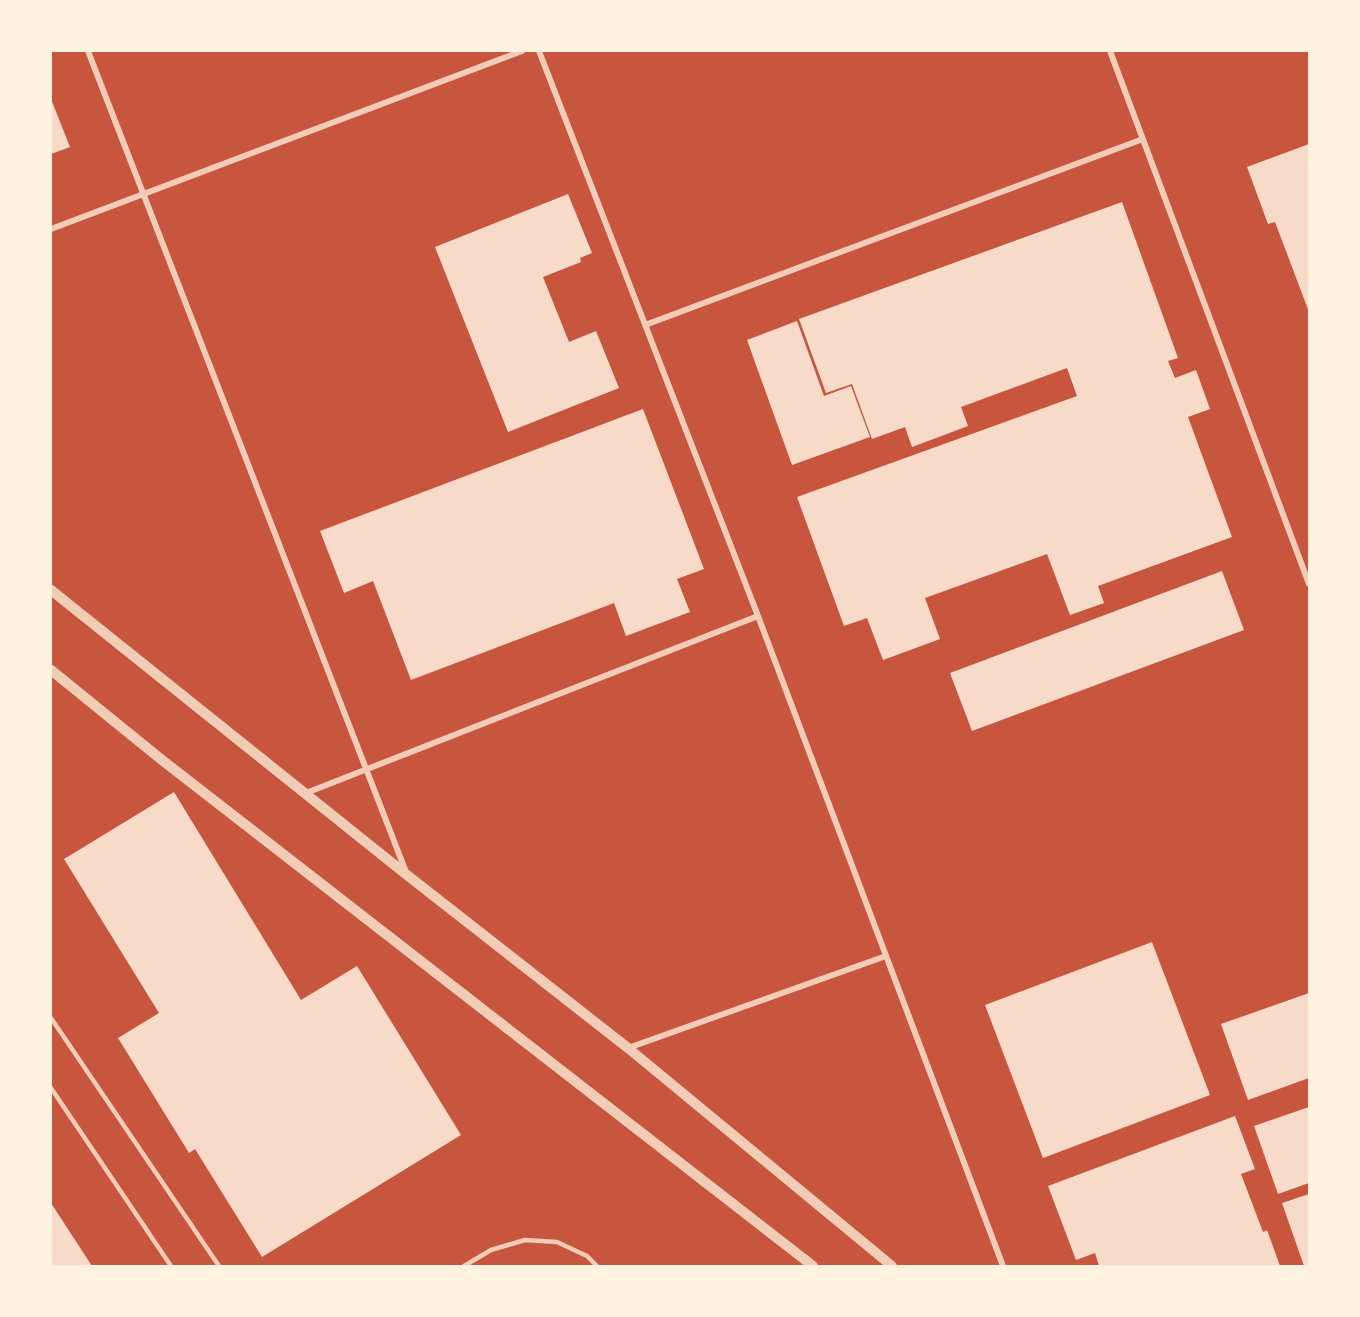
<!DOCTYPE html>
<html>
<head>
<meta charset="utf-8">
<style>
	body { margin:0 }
	#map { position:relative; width:1360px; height:1317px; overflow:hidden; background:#c8553d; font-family:"Roboto Condensed",sans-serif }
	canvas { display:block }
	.frame { position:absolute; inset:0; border:52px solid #fff3e0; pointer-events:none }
</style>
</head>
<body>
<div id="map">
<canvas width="1360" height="1317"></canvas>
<div class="frame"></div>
</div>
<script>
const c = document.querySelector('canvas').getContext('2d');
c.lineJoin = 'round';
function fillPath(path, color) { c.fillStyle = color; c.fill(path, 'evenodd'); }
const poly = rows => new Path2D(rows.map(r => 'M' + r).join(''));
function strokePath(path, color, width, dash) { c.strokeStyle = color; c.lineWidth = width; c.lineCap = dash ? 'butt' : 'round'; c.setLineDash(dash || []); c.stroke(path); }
fillPath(poly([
	[51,99,70,147,51,154],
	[1309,144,1309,312,1275,222,1268,224,1247,167],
	[568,194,592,253,580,258,581,262,543,277,569,342,596,331,619,388,508,432,435,247],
	[1122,202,1178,358,1168,361,1175,378,1196,370,1210,409,1188,417,1232,537,1098,586,1104,603,1070,615,1047,554,925,598,940,639,883,660,867,618,844,626,797,497,1077,396,1067,368,961,407,968,426,912,447,905,427,872,439,852,384,826,393,799,319],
	[797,321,824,396,851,386,870,437,792,465,747,340],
	[643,409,704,569,677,579,690,612,626,636,614,603,411,680,373,581,344,593,320,531],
	[1222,571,1244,630,972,731,950,673],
	[174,792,301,1000,357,966,461,1135,262,1257,195,1149,189,1153,118,1038,159,1013,64,859],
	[1152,942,1210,1095,1043,1158,985,1005],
	[1309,993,1309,1078,1248,1100,1221,1024],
	[1309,1107,1309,1183,1278,1194,1254,1126],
	[1235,1116,1255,1169,1241,1174,1263,1232,1267,1230,1280,1266,1099,1266,1095,1253,1076,1260,1048,1186],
	[1309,1194,1309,1266,1304,1266,1282,1203],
	[51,1203,92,1266,51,1266]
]), '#f7dbc8');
strokePath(poly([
	[51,1018,219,1266],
	[51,1088,171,1266],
	[464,1266,491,1250,525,1240,557,1242,587,1256,597,1266]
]), '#f1ccb7', 4.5);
strokePath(poly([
	[88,51,406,872],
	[539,51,758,616,1003,1266],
	[1110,51,1309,584],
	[51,229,522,51],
	[645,325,1143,139],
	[306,793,758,616],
	[628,1048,886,956]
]), '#f1ccb7', 6);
strokePath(poly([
	[51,590,407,875,628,1048,892,1266],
	[51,670,162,760,813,1266]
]), '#f1ccb7', 10);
</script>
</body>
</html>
